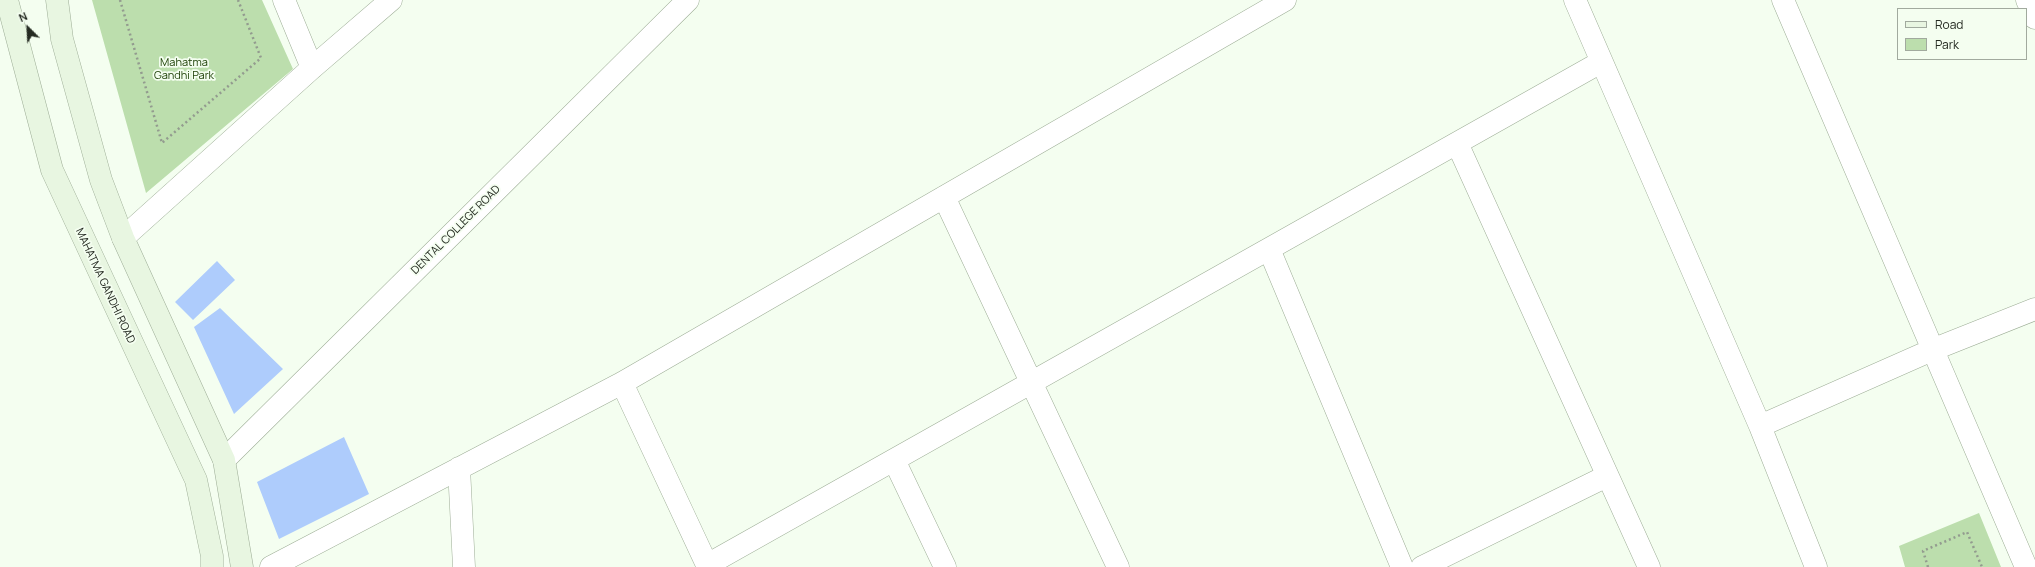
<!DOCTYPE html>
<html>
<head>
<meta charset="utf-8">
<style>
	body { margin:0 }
	#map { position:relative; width:2035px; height:567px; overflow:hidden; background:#f4fef0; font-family:Manrope,sans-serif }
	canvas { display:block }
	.legend { position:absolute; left:1897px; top:8px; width:130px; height:52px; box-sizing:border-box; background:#f4fef0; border:1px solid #a1aa9e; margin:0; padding:5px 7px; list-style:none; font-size:12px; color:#252b22 }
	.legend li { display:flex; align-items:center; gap:8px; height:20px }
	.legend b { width:20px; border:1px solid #a1aa9e }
	.north { position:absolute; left:8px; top:8px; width:40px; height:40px; -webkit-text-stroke:3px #f4fef0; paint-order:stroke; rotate:336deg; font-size:11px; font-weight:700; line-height:16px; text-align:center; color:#252b22 }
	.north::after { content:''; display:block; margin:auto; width:14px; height:18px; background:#252b22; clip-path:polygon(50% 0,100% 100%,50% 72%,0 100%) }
</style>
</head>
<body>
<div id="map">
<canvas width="2035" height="567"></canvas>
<ul class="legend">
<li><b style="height:5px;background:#e8f6e1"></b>Road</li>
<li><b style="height:11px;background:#bcdead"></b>Park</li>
</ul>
<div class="north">N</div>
</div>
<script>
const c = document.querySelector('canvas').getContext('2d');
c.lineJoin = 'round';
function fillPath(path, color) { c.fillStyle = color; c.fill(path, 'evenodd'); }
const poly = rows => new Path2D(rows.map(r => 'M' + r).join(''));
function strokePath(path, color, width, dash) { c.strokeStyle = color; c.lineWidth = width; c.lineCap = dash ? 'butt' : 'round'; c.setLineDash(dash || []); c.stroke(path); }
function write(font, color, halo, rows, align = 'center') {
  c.font = font + ' Manrope,sans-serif'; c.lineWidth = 3.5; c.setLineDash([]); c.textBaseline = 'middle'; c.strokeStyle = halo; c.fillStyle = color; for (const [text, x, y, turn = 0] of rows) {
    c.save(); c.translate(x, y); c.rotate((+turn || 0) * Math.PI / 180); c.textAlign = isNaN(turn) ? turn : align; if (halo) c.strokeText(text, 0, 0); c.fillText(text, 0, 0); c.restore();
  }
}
fillPath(poly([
	[92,0,262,0,293,69,146,193],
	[1979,513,2001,567,1905,567,1899,546]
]), '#bcdead');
fillPath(poly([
	[217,261,235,280,193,320,175,302],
	[220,308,283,369,234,414,194,327],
	[344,437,369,494,279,539,257,482]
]), '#aeccfc');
const street = poly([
	[284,0,312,68],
	[1575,0,1760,426,1816,567],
	[1783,0,2026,567],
	[2027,0,2035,18],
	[1457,143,1649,567],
	[944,197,1118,567],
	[123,238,312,68,391,0],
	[1269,249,1402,567],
	[622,383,708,567],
	[1760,426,1932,350,2035,309],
	[224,460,688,0],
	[894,460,945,567],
	[459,468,464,567],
	[707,565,1601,62],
	[271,567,622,383,1285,0],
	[1422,567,1607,476]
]);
const secondary = poly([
	[7,0,52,170,196,480,212,556,212,567],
	[57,0,62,39,101,180,123,238,224,460,242,567]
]);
strokePath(street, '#9dad96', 23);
strokePath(secondary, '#9dad96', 23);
strokePath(poly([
	[120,0,162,143,261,58,238,0],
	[1928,567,1923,551,1967,532,1982,567]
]), '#939b8f', 2.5, [2, 3]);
strokePath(street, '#fff', 22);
strokePath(secondary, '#e8f6e1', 22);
write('11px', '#1f4208', '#f4fef0', [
	["Mahatma",184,63],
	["Gandhi Park",184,76]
]);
write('11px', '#252b22', '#f4fef0', [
	["DENTAL COLLEGE ROAD",456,230,-45],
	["MAHATMA GANDHI ROAD",105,286,65]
]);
</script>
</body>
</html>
